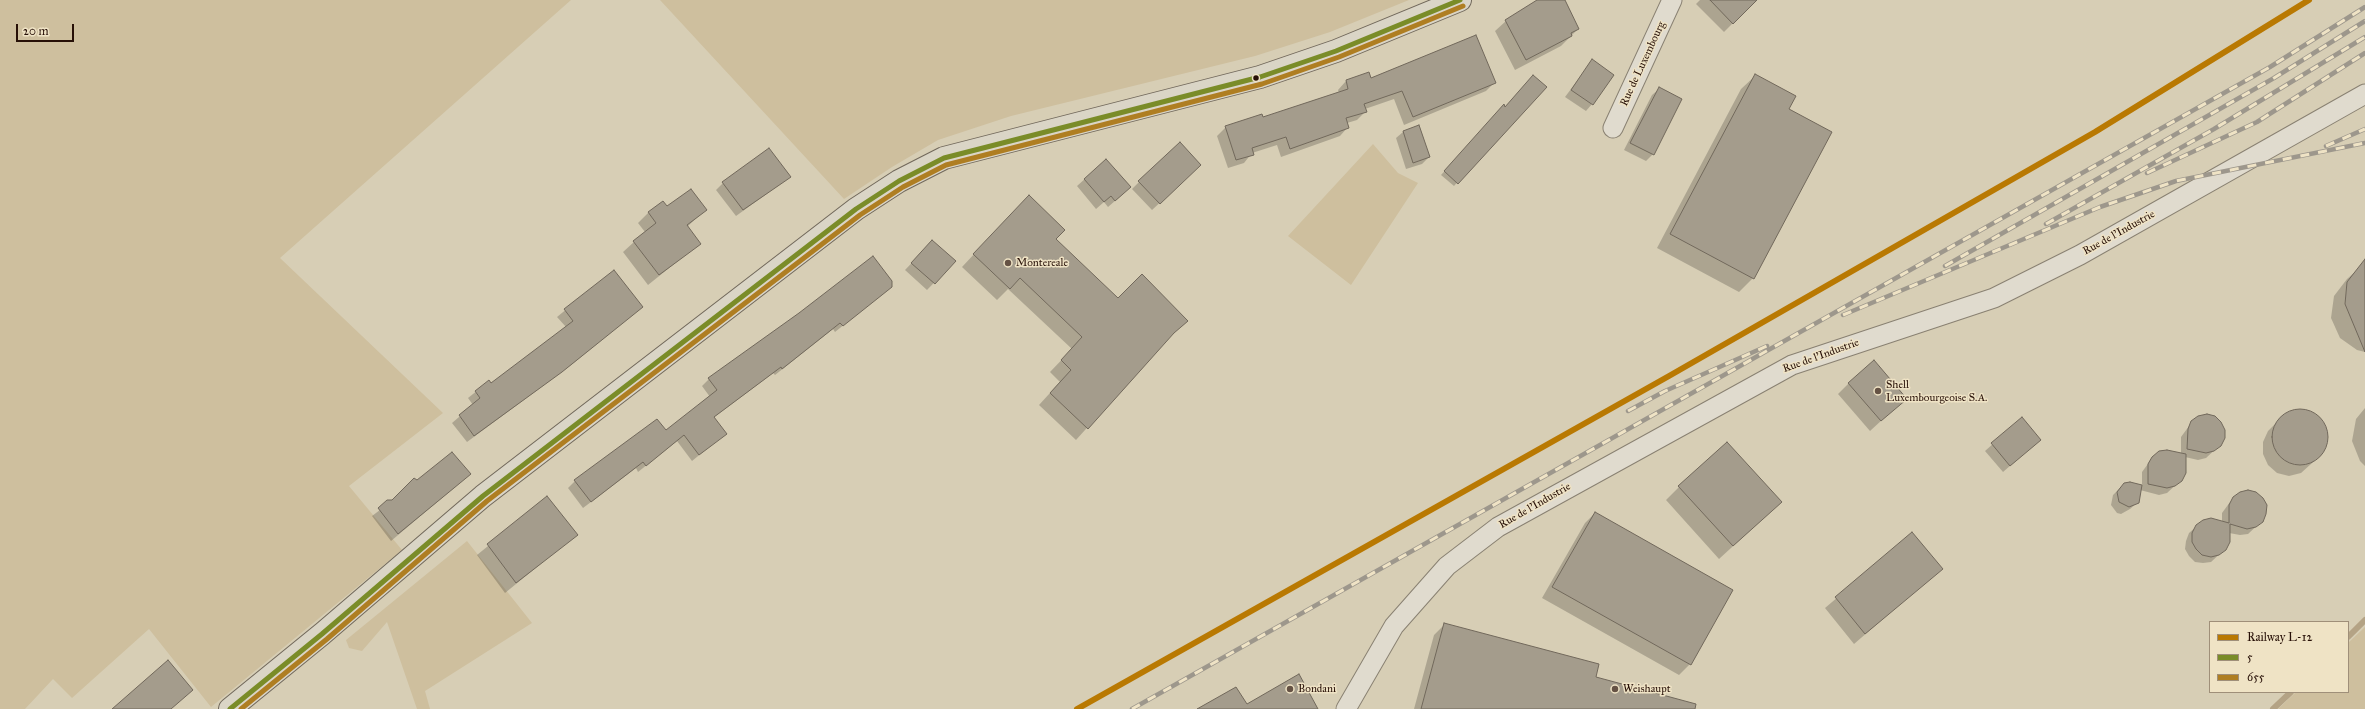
<!DOCTYPE html>
<html>
<head>
<meta charset="utf-8">
<style>
	body { margin:0 }
	#map { position:relative; width:2365px; height:709px; overflow:hidden; background:#d7ceb5; font-family:"IM FELL Great Primer",serif }
	canvas { display:block }
	.legend { position:absolute; left:2209px; top:621px; width:140px; height:72px; box-sizing:border-box; background:#efe3c5; border:1px solid #9f8f79; margin:0; padding:5px 7px; list-style:none; font-size:12px; color:#271007 }
	.legend li { display:flex; align-items:center; gap:8px; height:20px }
	.legend b { width:20px; border:1px solid #9f8f79 }
	.scale { position:absolute; left:16px; top:24px; width:58px; height:18px; box-sizing:border-box; border:2px solid #271007; border-top:0; padding-left:5px; font-size:12px; line-height:14px; white-space:nowrap; color:#271007; -webkit-text-stroke:3px #efe3c5; paint-order:stroke }
</style>
</head>
<body>
<div id="map">
<canvas width="2365" height="709"></canvas>
<ul class="legend">
<li><b style="height:5px;background:#b97902"></b>Railway L-12</li>
<li><b style="height:5px;background:#7a8c28"></b>5</li>
<li><b style="height:5px;background:#af7e22"></b>655</li>
</ul>
<div class="scale">20 m</div>
</div>
<script>
const c = document.querySelector('canvas').getContext('2d');
c.lineJoin = 'round';
function fillPath(path, color) { c.fillStyle = color; c.fill(path, 'evenodd'); }
const poly = rows => new Path2D(rows.map(r => 'M' + r).join(''));
function strokePath(path, color, width, dash) { c.strokeStyle = color; c.lineWidth = width; c.lineCap = dash ? 'butt' : 'round'; c.setLineDash(dash || []); c.stroke(path); }
function write(font, color, halo, rows, align = 'center') {
  c.font = font + ' "IM FELL Great Primer",serif'; c.lineWidth = 3; c.setLineDash([]); c.textBaseline = 'middle'; c.strokeStyle = halo; c.fillStyle = color; for (const [text, x, y, turn = 0] of rows) {
    c.save(); c.translate(x, y); c.rotate((+turn || 0) * Math.PI / 180); c.textAlign = isNaN(turn) ? turn : align; if (halo) c.strokeText(text, 0, 0); c.fillText(text, 0, 0); c.restore();
  }
}
fillPath(poly([
	[0,0,571,0,280,258,443,413,349,486,402,550,211,707,149,629,72,698,53,679,25,709,0,709],
	[660,0,1409,0,1330,32,1255,56,1011,116,938,140,892,167,844,199],
	[1373,144,1398,173,1418,183,1351,285,1288,236],
	[467,541,532,623,425,691,430,709,417,709,387,622,362,651,349,648,346,640],
	[2365,627,2365,709,2278,709,2296,692,2348,692,2348,643]
]), '#cebf9e');
fillPath(poly([
	[1544,0,1563,0,1578,29,1561,46,1515,70,1495,31,1506,21],
	[1700,0,1756,0,1724,32,1696,4],
	[1592,61,1592,104,1586,111,1565,97],
	[1369,73,1371,80,1494,83,1486,91,1404,125,1394,99,1365,109,1365,112,1357,120,1347,123,1348,127,1340,136,1281,157,1277,145,1252,153,1244,163,1228,168,1217,136,1226,127,1262,118,1339,93,1338,90,1346,81],
	[1755,76,1788,110,1753,278,1739,292,1657,248,1741,89],
	[1545,87,1454,186,1441,175,1504,106,1505,108],
	[1659,89,1653,154,1646,161,1624,150,1652,95],
	[1419,126,1429,157,1422,164,1406,169,1396,138,1403,132],
	[1106,160,1123,194,1108,207,1104,202,1096,209,1077,186],
	[1193,172,1152,210,1132,189,1139,182],
	[790,177,736,216,716,190,723,183],
	[667,208,705,210,687,227,699,244,648,285,623,252,645,232,638,223,649,212],
	[1017,208,1055,239,1118,299,1187,321,1166,340,1076,440,1039,405,1060,382,1050,372,1072,349,1008,289,997,300,962,267],
	[926,248,955,261,927,290,905,270],
	[2365,263,2365,352,2357,350,2340,338,2331,318,2334,296,2347,279],
	[613,271,642,307,571,365,467,442,452,423,473,405,468,398,488,382,491,384,566,327,557,317],
	[891,287,835,332,833,329,775,375,773,373,713,418,725,434,692,461,677,441,638,472,636,468,583,508,568,488,575,481,666,432,710,397,702,386,709,379],
	[1849,383,1906,398,1870,431,1838,394],
	[2365,408,2365,466,2360,461,2352,441,2356,419],
	[2301,410,2312,413,2322,421,2327,432,2327,444,2321,455,2301,473,2289,476,2277,473,2268,465,2263,454,2263,442,2268,431,2279,420,2289,413],
	[2022,418,2033,446,2003,472,1985,451],
	[2192,422,2220,445,2206,458,2198,460,2185,457,2181,480,2167,493,2159,495,2140,490,2138,502,2130,509,2121,514,2117,513,2111,505,2113,495,2120,488,2130,483,2142,486,2142,472,2153,457,2181,454,2181,437],
	[462,481,391,541,372,516,417,482],
	[1679,487,1767,515,1719,559,1666,500],
	[547,498,576,535,505,593,477,555],
	[2233,498,2262,521,2248,534,2240,535,2229,533,2225,549,2211,562,2203,563,2195,562,2189,556,2185,549,2186,541,2189,533,2197,526,2222,522,2222,513],
	[1595,513,1690,664,1679,675,1542,598,1585,523],
	[1912,534,1941,569,1854,644,1825,608],
	[1445,624,1594,678,1677,709,1414,709,1434,635]
]), '#0003');
strokePath(poly([
	[2348,637,2365,620],
	[2273,709,2291,692]
]), '#b4a385', 6);
const building = poly([
	[1537,0,1565,0,1579,29,1571,33,1572,36,1526,60,1505,20,1537,0],
	[1710,0,1757,0,1733,24,1710,0],
	[1476,35,1496,83,1413,117,1402,91,1364,104,1367,112,1346,118,1349,128,1290,149,1286,137,1252,148,1254,155,1236,160,1225,126,1262,114,1263,117,1348,89,1346,80,1369,72,1371,78,1476,35],
	[1592,59,1614,75,1593,105,1571,90,1592,59],
	[1755,74,1796,96,1789,109,1832,132,1754,279,1670,234,1755,74],
	[1533,75,1547,87,1458,184,1444,171,1504,104,1505,107,1533,75],
	[1659,87,1682,99,1654,155,1630,143,1659,87],
	[1419,125,1430,157,1413,163,1403,131,1419,125],
	[1180,142,1201,165,1160,204,1138,181,1180,142],
	[769,148,791,177,743,210,722,182,769,148],
	[1106,159,1131,187,1115,201,1111,196,1104,202,1084,179,1106,159],
	[691,189,707,210,687,225,701,244,659,275,633,241,656,223,648,212,663,201,667,206,691,189],
	[1029,195,1065,230,1056,239,1118,298,1142,274,1188,321,1174,333,1088,429,1050,393,1071,370,1061,360,1082,337,1020,278,1010,289,973,254,1029,195],
	[932,240,956,261,935,284,911,263,932,240],
	[873,256,892,281,892,287,843,326,840,323,782,369,781,367,714,417,727,434,699,455,684,435,646,466,643,462,591,502,574,480,657,419,666,430,717,390,708,378,799,313,873,256],
	[2365,259,2365,352,2345,304,2347,282,2365,259],
	[614,270,643,307,562,372,474,436,459,415,480,398,475,391,489,380,491,383,573,321,564,309,614,270],
	[1874,360,1907,399,1881,421,1848,383,1874,360],
	'2272 437a28 28 0 1 1 56 0a28 28 0 1 1-56 0Z',
	[2207,414,2215,416,2221,422,2225,430,2225,438,2221,446,2214,451,2206,453,2187,449,2188,429,2191,421,2198,416,2207,414],
	[2022,417,2041,440,2010,466,1991,443,2022,417],
	[1727,442,1782,502,1733,546,1678,486,1727,442],
	[2167,450,2186,454,2186,473,2182,481,2175,486,2167,488,2148,484,2148,464,2152,457,2159,451,2167,450],
	[452,452,471,474,398,534,378,508,387,500,392,500,414,478,417,480,452,452],
	[2130,482,2142,485,2139,503,2129,507,2119,502,2117,492,2124,483,2130,482],
	[2248,490,2256,492,2263,498,2267,505,2266,514,2263,522,2256,527,2247,529,2230,524,2230,542,2226,550,2219,555,2211,557,2202,555,2196,549,2192,542,2192,533,2196,525,2203,520,2211,518,2229,523,2229,505,2233,497,2240,492,2248,490],
	[547,496,578,535,516,583,487,544,547,496],
	[1595,512,1733,590,1691,665,1552,587,1595,512],
	[1912,532,1943,569,1865,634,1835,597,1912,532],
	[1444,623,1599,664,1596,677,1696,704,1695,709,1421,709,1444,623],
	[168,660,193,690,171,709,112,709,168,660],
	[1299,674,1318,709,1197,709,1236,687,1247,704,1299,674]
]);
fillPath(building, '#a49c8c');
strokePath(building, '#71685b', 1);
const minor = poly([
	[1613,128,1672,0],
	[1346,709,1394,626,1447,566,1498,527,1792,365,1994,298,2080,255,2365,94]
]);
const major = poly([
	[230,709,322,634,483,496,856,209,899,181,944,158,1260,77,1336,51,1460,0]
]);
strokePath(minor, '#898172', 21);
strokePath(major, '#71685b', 24);
strokePath(minor, '#e0dbce', 19);
strokePath(major, '#dad5c6', 22);
const rail = poly([
	[2326,146,2365,129],
	[2147,173,2257,122,2365,53],
	[2046,224,2214,129,2365,37],
	[1945,266,2274,78,2365,21],
	[1843,315,2100,207,2176,181,2365,143],
	[1628,411,1665,391,1767,346],
	[1132,709,2270,67,2365,7]
]);
strokePath(rail, '#9d978c', 4.5);
strokePath(rail, '#efe3c5', 3, [9]);
strokePath(poly([
	[230,709,322,634,483,496,856,209,899,181,944,158,1260,77,1336,51,1460,0]
]), '#7a8c28', 5);
strokePath(poly([
	[241,709,327,639,487,501,860,215,903,187,946,165,1262,84,1339,57,1463,6]
]), '#af7e22', 5);
strokePath(poly([
	[1077,709,1669,376,2095,132,2309,0]
]), '#b97902', 6);
for (const [x, y, r, color] of [
	[1256,78,3.5,"#271007"],
	[1008,263,4,"#655244"],
	[1878,391,4,"#655244"],
	[1290,689,4,"#655244"],
	[1615,689,4,"#655244"]
]) { const dot = new Path2D(); dot.arc(x, y, r, 0, 2 * Math.PI); c.fillStyle = color; c.fill(dot); strokePath(dot, '#efe3c5', 1.5); }
write('11px', '#271007', '#efe3c5', [
	["Rue de Luxembourg",1643,64,-65],
	["Rue de l'Industrie",2119,233,-29],
	["Rue de l'Industrie",1821,356,-20],
	["Rue de l'Industrie",1535,506,-30]
]);
write('11px', '#271007', '#efe3c5', [
	["Montereale",1016,263],
	["Shell",1886,385],
	["Luxembourgeoise S.A.",1886,398],
	["Bondani",1298,689],
	["Weishaupt",1623,689]
], 'left');
</script>
</body>
</html>
